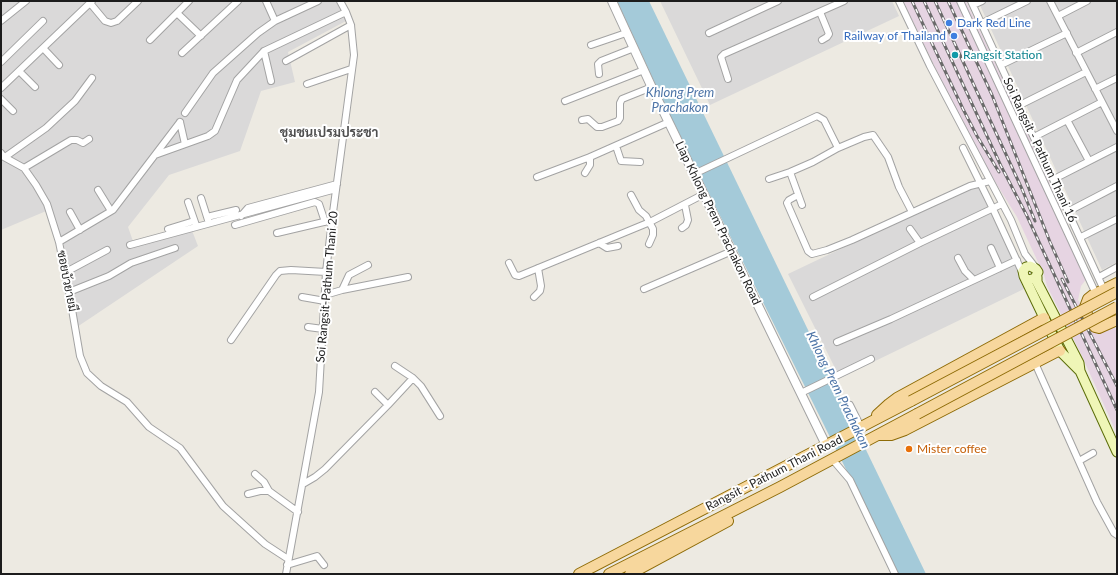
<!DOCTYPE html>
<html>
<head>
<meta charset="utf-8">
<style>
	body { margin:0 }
	#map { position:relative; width:1118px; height:575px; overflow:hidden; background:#edeae2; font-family:Lato,sans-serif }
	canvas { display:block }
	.frame { position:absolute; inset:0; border:2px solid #1c1c1c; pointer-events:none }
</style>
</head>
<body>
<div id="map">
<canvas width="1118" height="575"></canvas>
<div class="frame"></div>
</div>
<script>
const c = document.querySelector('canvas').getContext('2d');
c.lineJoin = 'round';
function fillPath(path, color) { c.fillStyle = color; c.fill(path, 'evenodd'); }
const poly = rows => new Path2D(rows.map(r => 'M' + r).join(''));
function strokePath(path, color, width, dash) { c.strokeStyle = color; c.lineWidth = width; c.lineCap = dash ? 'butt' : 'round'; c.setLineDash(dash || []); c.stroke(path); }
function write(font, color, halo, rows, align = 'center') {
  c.font = font + ' Lato,Sarabun,sans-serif'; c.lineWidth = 4; c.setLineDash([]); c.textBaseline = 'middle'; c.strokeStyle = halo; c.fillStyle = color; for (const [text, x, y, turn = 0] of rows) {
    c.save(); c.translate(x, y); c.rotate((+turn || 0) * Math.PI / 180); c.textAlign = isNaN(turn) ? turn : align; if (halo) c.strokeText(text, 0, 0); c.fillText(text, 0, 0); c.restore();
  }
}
fillPath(poly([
	[1,1,336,1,346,21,288,52,295,82,261,91,240,151,169,175,128,227,134,244,191,228,198,246,74,329,64,246,51,209,1,230],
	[660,1,892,1,899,16,710,105],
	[978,1,1117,1,1117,262,1102,270],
	[981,182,1028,287,840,378,788,274]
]), '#dad9d9');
fillPath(poly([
	[903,1,966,1,1018,112,1090,274,1081,286,1078,300,1097,330,1114,326,1117,332,1117,434,1081,354,1047,286,1044,275,1017,217,986,167,962,123]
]), '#e6d4e2');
fillPath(poly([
	[617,1,649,1,926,574,898,574,664,103]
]), '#a4cad9');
const minor = poly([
	[266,1,275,21],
	[899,1,930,66,1011,220,1025,254,1036,268],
	[960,1,1096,294],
	[971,1,1104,290],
	[1050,1,1117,131],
	[90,3,105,21,111,23,117,21,138,1],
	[973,5,982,1],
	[820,12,829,34,827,37,822,40],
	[177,13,201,36],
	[1058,16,1087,1],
	[1,21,26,1],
	[982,23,1027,1],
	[709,33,778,1],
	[150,40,189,1],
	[591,45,626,33],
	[43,48,59,65],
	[264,51,271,81],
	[182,53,238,1],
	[1076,53,1117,32],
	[286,61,351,25],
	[1,62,43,21],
	[1001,65,1067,33],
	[19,71,35,87],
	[599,74,598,64,601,61,634,48],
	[728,79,721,57,724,54,844,1],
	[307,84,351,69],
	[1,88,92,1],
	[1095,89,1117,78],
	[1,99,13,111],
	[565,101,644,70],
	[1020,105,1086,72],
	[185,113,213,73,258,33,275,21,318,1],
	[582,120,588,119,597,127,602,127,618,121,620,118,620,103,622,99,652,87],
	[1067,120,1089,161],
	[180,122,185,144],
	[1034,137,1102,102],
	[616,146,621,161,640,162],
	[963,148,993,209,1023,274],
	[1,153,4,157,24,168,36,185,47,204,59,242,69,292,80,356,87,373,101,386,127,402,149,427,180,448,223,506,265,544,288,559],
	[155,155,208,136,215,131,237,80,264,51,346,12],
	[5,157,46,128,75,101,92,78],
	[24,168,71,140,77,140,83,143,89,139],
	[790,172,802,205],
	[585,173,590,165,590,157],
	[694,174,817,116,824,120,838,148],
	[537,177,590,157,669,122],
	[769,179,790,172,813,162,838,148,864,137,873,135,888,157,899,187,912,212],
	[1054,179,1117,147],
	[98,190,111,211],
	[631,195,639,210,646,216,653,229,653,235,649,244],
	[798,195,789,200,787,203,808,251,812,254,827,250,852,240,970,186,990,181],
	[201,198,208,220],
	[188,202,196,225],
	[1069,211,1117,186],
	[70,212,80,230],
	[241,216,248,208,337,184],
	[207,217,236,210],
	[235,225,315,202,319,204,325,222],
	[682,228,686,225,688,220,685,205],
	[168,229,194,221],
	[910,229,920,243],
	[277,233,328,221],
	[1081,237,1117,219],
	[59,242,113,210,180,122],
	[599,243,607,248,618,246],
	[130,245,336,189],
	[991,248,1000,268],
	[958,258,965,271,974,280],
	[509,263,515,275,519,276,650,222,704,194],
	[66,272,107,250],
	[1099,277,1117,267],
	[644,289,732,251],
	[342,290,408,277],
	[69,292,109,276,131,263,175,248],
	[325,295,342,290,349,275,368,265],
	[302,297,325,301],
	[534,297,540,291,541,286,538,268],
	[813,297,920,243,1002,204],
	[308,327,323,329],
	[231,340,276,275,280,271,291,270,326,272],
	[837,342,891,319,1017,260],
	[1035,363,1097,502,1114,533,1117,535],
	[413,378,421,386,440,416],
	[375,392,388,405],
	[801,393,871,359],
	[850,405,861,427],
	[832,459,850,480,895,574],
	[1079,461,1093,453],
	[255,474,264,482,269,491],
	[303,484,315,477,325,469,388,405,413,378,395,366],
	[248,494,260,491,269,491,298,512],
	[287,565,317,556,324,565],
	[286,574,319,392,326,272,332,220,354,55,351,25,346,12,340,1]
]);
const tertiary = poly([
	[612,1,653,90,826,445]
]);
const secondary = poly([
	[1037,277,1037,282,1079,363,1080,371],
	[1025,278,1029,280,1035,278,1038,272,1036,269,1030,266,1026,267,1023,271,1024,276,1060,351,1080,371,1117,452]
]);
const primary = poly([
	[1117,283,1093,295,1088,299,1085,307,1088,318,1095,327,1099,328,1117,320],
	[877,415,889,404,897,398,1044,318],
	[880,435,891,435,905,430,1056,352,1060,351],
	[579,574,911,401],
	[609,574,780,487,917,414],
	[630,574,728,521]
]);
strokePath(minor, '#a3a3a3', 8);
strokePath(tertiary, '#a3a3a3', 10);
strokePath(secondary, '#5b6d09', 11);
strokePath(primary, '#8e6b06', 12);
strokePath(minor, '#fff', 6);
strokePath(tertiary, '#fff', 8);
strokePath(secondary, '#eff6b7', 9);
strokePath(primary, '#f7d79d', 10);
const rail = poly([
	[912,1,963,109,977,136,999,172],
	[924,1,1001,166,1027,216,1117,410],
	[935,1,1022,189,1035,221],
	[948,1,992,95,1050,242,1068,282],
	[1062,279,1117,386]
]);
strokePath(rail, '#6a6a6a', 3);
strokePath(rail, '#fff', 1.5, [4.5]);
const primaryBridge = poly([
	[911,401,1117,292],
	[917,414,1117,307]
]);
strokePath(primaryBridge, '#8e6b06', 12, []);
strokePath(primaryBridge, '#f7d79d', 10);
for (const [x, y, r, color] of [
	[949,23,4,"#3f7fe0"],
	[954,36,4,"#3f7fe0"],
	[955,55,4,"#0f9aa8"],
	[909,449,4,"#e8710a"]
]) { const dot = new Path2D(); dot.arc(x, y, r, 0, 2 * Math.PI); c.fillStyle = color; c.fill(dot); strokePath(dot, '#fff', 1.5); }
write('12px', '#366cbe', '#fff', [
	["Dark Red Line",957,23],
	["Railway of Thailand",946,36,"right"]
], 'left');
write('12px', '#0d838f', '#fff', [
	["Rangsit Station",963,55]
], 'left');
write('12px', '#1c1c1c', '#fff', [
	["Soi Rangsit - Pathum Thani 16",1040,150,65],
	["Liap Khlong Prem Prachakon Road",718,223,64],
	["ซอยบัวยายมี",67,281,79],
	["Soi Rangsit-Pathum Thani 20",327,287,-85],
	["Rangsit - Pathum Thani Road",774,473,-27]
]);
write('12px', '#c56008', '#fff', [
	["Mister coffee",917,449]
], 'left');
write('italic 13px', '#4d74a7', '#fff', [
	["Khlong Prem",680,93],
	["Prachakon",680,108],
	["Khlong Prem Prachakon",838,390,64]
]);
write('bold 13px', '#4f4f4f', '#fff', [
	["ชุมชนเปรมประชา",329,133]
]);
</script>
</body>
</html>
